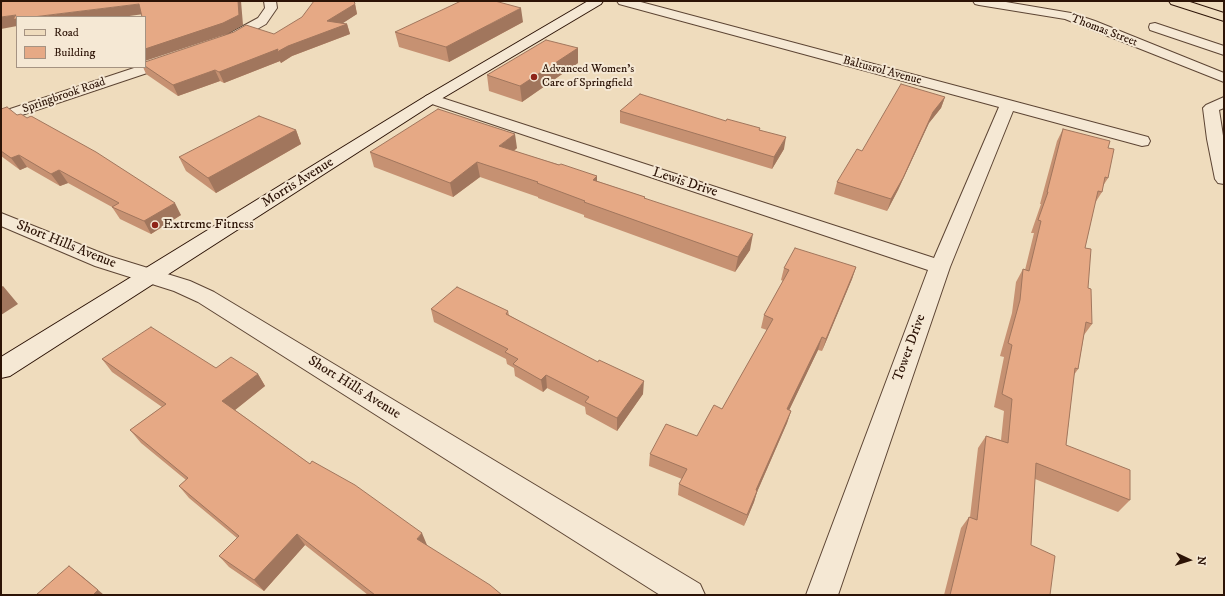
<!DOCTYPE html>
<html>
<head>
<meta charset="utf-8">
<style>
	body { margin:0 }
	#map { position:relative; width:1225px; height:596px; overflow:hidden; background:#efdcbd; font-family:"IM FELL DW Pica",serif }
	canvas { display:block }
	.frame { position:absolute; inset:0; border:2px solid #2c1306; pointer-events:none }
	.legend { position:absolute; left:16px; top:16px; width:130px; height:52px; box-sizing:border-box; background:#f5e8d4; border:1px solid #a59382; margin:0; padding:5px 7px; list-style:none; font-size:12px; color:#2c1306 }
	.legend li { display:flex; align-items:center; gap:8px; height:20px }
	.legend b { width:20px; border:1px solid #a59382 }
	.north { position:absolute; left:1169px; top:540px; width:40px; height:40px; -webkit-text-stroke:3px #f5e8d4; paint-order:stroke; rotate:94deg; font-size:11px; font-weight:700; line-height:16px; text-align:center; color:#2c1306 }
	.north::after { content:''; display:block; margin:auto; width:14px; height:18px; background:#2c1306; clip-path:polygon(50% 0,100% 100%,50% 72%,0 100%) }
</style>
</head>
<body>
<div id="map">
<canvas width="1225" height="596"></canvas>
<div class="frame"></div>
<ul class="legend">
<li><b style="height:5px;background:#efdcbd"></b>Road</li>
<li><b style="height:11px;background:#e6a985"></b>Building</li>
</ul>
<div class="north">N</div>
</div>
<script>
const c = document.querySelector('canvas').getContext('2d');
c.lineJoin = 'round';
const poly = rows => new Path2D(rows.map(r => 'M' + r).join(''));
function strokePath(path, color, width, dash) { c.strokeStyle = color; c.lineWidth = width; c.lineCap = dash ? 'butt' : 'round'; c.setLineDash(dash || []); c.stroke(path); }
function fillPath(path, color) { c.fillStyle = color; c.fill(path, 'evenodd'); }
function write(font, color, halo, rows, align = 'center') {
  c.font = font + ' "IM FELL DW Pica",serif'; c.lineWidth = 4; c.setLineDash([]); c.textBaseline = 'middle'; c.strokeStyle = halo; c.fillStyle = color; for (const [text, x, y, turn = 0] of rows) {
    c.save(); c.translate(x, y); c.rotate((+turn || 0) * Math.PI / 180); c.textAlign = isNaN(turn) ? turn : align; if (halo) c.strokeText(text, 0, 0); c.fillText(text, 0, 0); c.restore();
  }
}
const street = poly([
	[264,1,276,1,277,8,266,24,231,44,221,44,219,41,221,38,258,18,265,8,264,1],
	[617,1,637,1,1148,137,1150,141,1148,145,1142,146,1013,111,950,267,838,595,806,595,928,270,426,102,423,99,426,96,431,94,436,96,934,258,999,107,619,4,617,1],
	[973,1,1000,1,1071,13,1095,21,1224,73,1224,82,1065,19,979,5,975,4,973,1],
	[1155,23,1224,46,1224,55,1150,30,1149,27,1150,24,1155,23],
	[172,56,177,57,179,60,177,63,1,122,1,112,137,67,145,67,145,64,172,56],
	[1224,97,1224,108,1219,110,1224,142,1224,184,1218,183,1215,179,1207,139,1203,108,1206,105,1224,97],
	[1,213,109,256,190,281,214,292,700,584,705,595,660,595,198,302,174,291,95,266,1,226,1,213]
]);
const secondary = poly([
	[588,1,603,1,601,4,436,102,10,376,1,378,1,357,426,96,588,1]
]);
const primary = poly([
	[1169,1,1187,1,1224,13,1224,21,1171,4,1169,1]
]);
strokePath(street, '#5d4534', 2);
strokePath(secondary, '#2c1306', 2);
strokePath(primary, '#2c1306', 2);
fillPath(street, '#f5e8d4');
fillPath(secondary, '#f5e8d4');
fillPath(primary, '#efdcbd');
fillPath(poly([
	[355,4,357,14,342,23,347,24,350,34,292,56,281,63,280,61,224,83,220,81,178,96,146,74,143,67,145,67,145,62,274,34],
	[523,22,449,62,399,47,395,32],
	[578,48,578,63,522,102,489,91,487,75],
	[945,97,941,108,929,123,898,190,887,211,834,194,837,182,862,151],
	[1,107,2,109,17,115,181,215,151,234,120,219,112,207,68,183,60,186,27,167,20,170,1,156],
	[620,111,726,121,760,130,784,149,772,169,620,123],
	[1063,129,1108,148,1108,178,1103,186,1102,192,1095,203,1085,248,1088,288,1092,324,1084,335,1078,369,1074,375,1066,445,1130,500,1118,512,1035,479,1031,545,1050,595,944,595,961,528,969,517,970,517,978,448,986,436,1001,440,1004,411,994,407,1004,357,1000,356,1012,313,1016,282,1023,269,1025,270,1034,233,1031,233,1041,204,1040,204,1057,141],
	[296,130,301,144,216,193,186,171,179,157],
	[517,148,514,151,597,176,597,181,645,197,645,199,750,250,735,272,584,217,584,215,538,198,538,197,480,177,453,197,374,167,370,152],
	[856,267,852,279,822,351,818,350,789,410,791,411,787,423,757,492,754,502,744,526,678,495,679,484,682,479,649,466,650,454,697,436,722,409,767,330,761,328,764,315,783,281,781,280,784,268],
	[431,309,508,311,509,315,643,394,617,431,586,414,585,407,547,388,543,392,515,376,514,368,507,364,506,359,434,322],
	[102,359,216,368,258,374,265,386,235,410,310,464,427,545,426,545,502,595,368,595,305,545,264,591,229,567,219,556,237,538,189,498,179,486,186,480,141,443,130,430,162,407,112,372]
]), '#c69172');
fillPath(poly([
	[238,1,241,1,243,25,227,34,145,61,145,49],
	[139,4,144,14,122,17,33,17],
	[355,4,357,14,334,29,347,24,350,34,292,56,281,63,280,61,224,83,219,72,327,21],
	[521,8,523,22,449,62,446,47],
	[16,15,17,17,17,26,1,29,1,17],
	[578,48,578,63,522,102,520,86],
	[215,70,220,81,178,96,173,85],
	[945,97,941,108,929,123,898,190,887,211,891,199,933,112],
	[296,130,301,144,216,193,208,178],
	[515,134,517,148,501,161,499,146],
	[786,137,784,149,772,169,774,157],
	[19,155,27,167,20,170,11,158],
	[477,162,480,177,453,197,450,183],
	[59,170,68,183,60,186,51,174],
	[597,176,597,191,593,180],
	[175,203,181,215,151,234,144,221],
	[753,234,750,250,735,272,738,257],
	[856,267,852,279,822,351,826,339],
	[3,286,18,304,1,315,1,287],
	[822,337,818,350,784,421,787,409],
	[258,374,265,386,230,414,222,401],
	[546,375,547,388,543,392,541,380],
	[644,381,643,394,617,431,617,418],
	[791,411,787,423,757,492,754,502,744,526,756,490],
	[422,533,427,545,422,551,417,539],
	[297,534,305,545,264,591,254,580],
	[69,566,83,577,104,595,93,595]
]), '#a1765d');
const building = poly([
	[6,1,238,1,239,15,223,23,145,49,145,17,142,17,139,4,33,17,17,17,17,19,13,19,16,15,1,17,1,2,6,1],
	[314,1,354,1,355,4,327,21,347,24,288,46,277,52,278,49,219,72,215,70,173,85,145,66,145,62,234,32,246,25,274,34,302,17,314,1],
	[461,1,495,1,521,8,446,47,395,32,461,1],
	[546,40,578,48,520,86,487,75,546,40],
	[901,84,945,97,933,112,903,178,891,199,837,182,857,149,862,151,901,84],
	[640,94,726,121,727,119,760,128,759,130,786,137,774,157,620,111,640,94],
	[7,107,17,115,21,114,27,118,31,116,96,152,175,203,144,221,112,207,119,203,59,170,51,174,19,155,11,158,1,151,1,109,7,107],
	[438,109,515,134,499,146,559,165,561,164,597,176,593,180,645,197,644,198,753,234,738,257,584,202,585,201,537,183,538,182,477,162,450,183,370,152,438,109],
	[259,116,296,130,208,178,179,157,259,116],
	[1063,129,1110,141,1108,148,1114,149,1108,178,1105,177,1102,192,1098,191,1085,248,1091,249,1088,288,1091,289,1092,324,1086,322,1078,369,1075,368,1066,445,1130,470,1130,500,1036,463,1031,545,1055,556,1050,595,950,595,969,517,977,520,986,436,1008,443,1012,399,1002,394,1012,345,1008,343,1020,300,1023,269,1029,271,1041,221,1038,220,1048,192,1047,192,1063,129],
	[795,248,856,267,826,339,822,337,787,409,791,411,756,490,757,491,747,515,679,484,687,469,650,454,666,424,697,436,714,405,722,409,773,319,764,315,789,270,784,268,795,248],
	[457,287,508,311,506,314,598,362,599,360,644,381,617,418,585,402,589,397,546,375,541,380,513,364,518,359,505,352,508,349,431,309,457,287],
	[151,327,216,368,231,357,258,374,222,401,310,464,312,461,355,485,422,533,417,539,490,585,502,595,375,595,297,534,254,580,219,556,239,536,179,486,188,478,130,430,166,404,102,359,151,327],
	[69,566,98,590,93,595,36,595,69,566]
]);
fillPath(building, '#e6a985');
strokePath(building, '#a1765d', 1);
for (const [x, y, r, color] of [
	[534,77,4,"#8f2418"],
	[155,225,4,"#8f2418"]
]) { const dot = new Path2D(); dot.arc(x, y, r, 0, 2 * Math.PI); c.fillStyle = color; c.fill(dot); strokePath(dot, '#f5e8d4', 1.5); }
write('12px', '#2c1306', '#f5e8d4', [
	["Thomas Street",1104,31,21],
	["Baltusrol Avenue",882,71,15],
	["Springbrook Road",64,96,-19]
]);
write('12px', '#2c1306', '#f5e8d4', [
	["Advanced Women’s",542,70],
	["Care of Springfield",542,84]
], 'left');
write('14px', '#2c1306', '#f5e8d4', [
	["Morris Avenue",298,183,-32],
	["Lewis Drive",685,183,18],
	["Short Hills Avenue",66,245,22],
	["Tower Drive",910,348,-70],
	["Short Hills Avenue",354,388,32]
]);
write('14px', '#2c1306', '#f5e8d4', [
	["Extreme Fitness",163,225]
], 'left');
</script>
</body>
</html>
